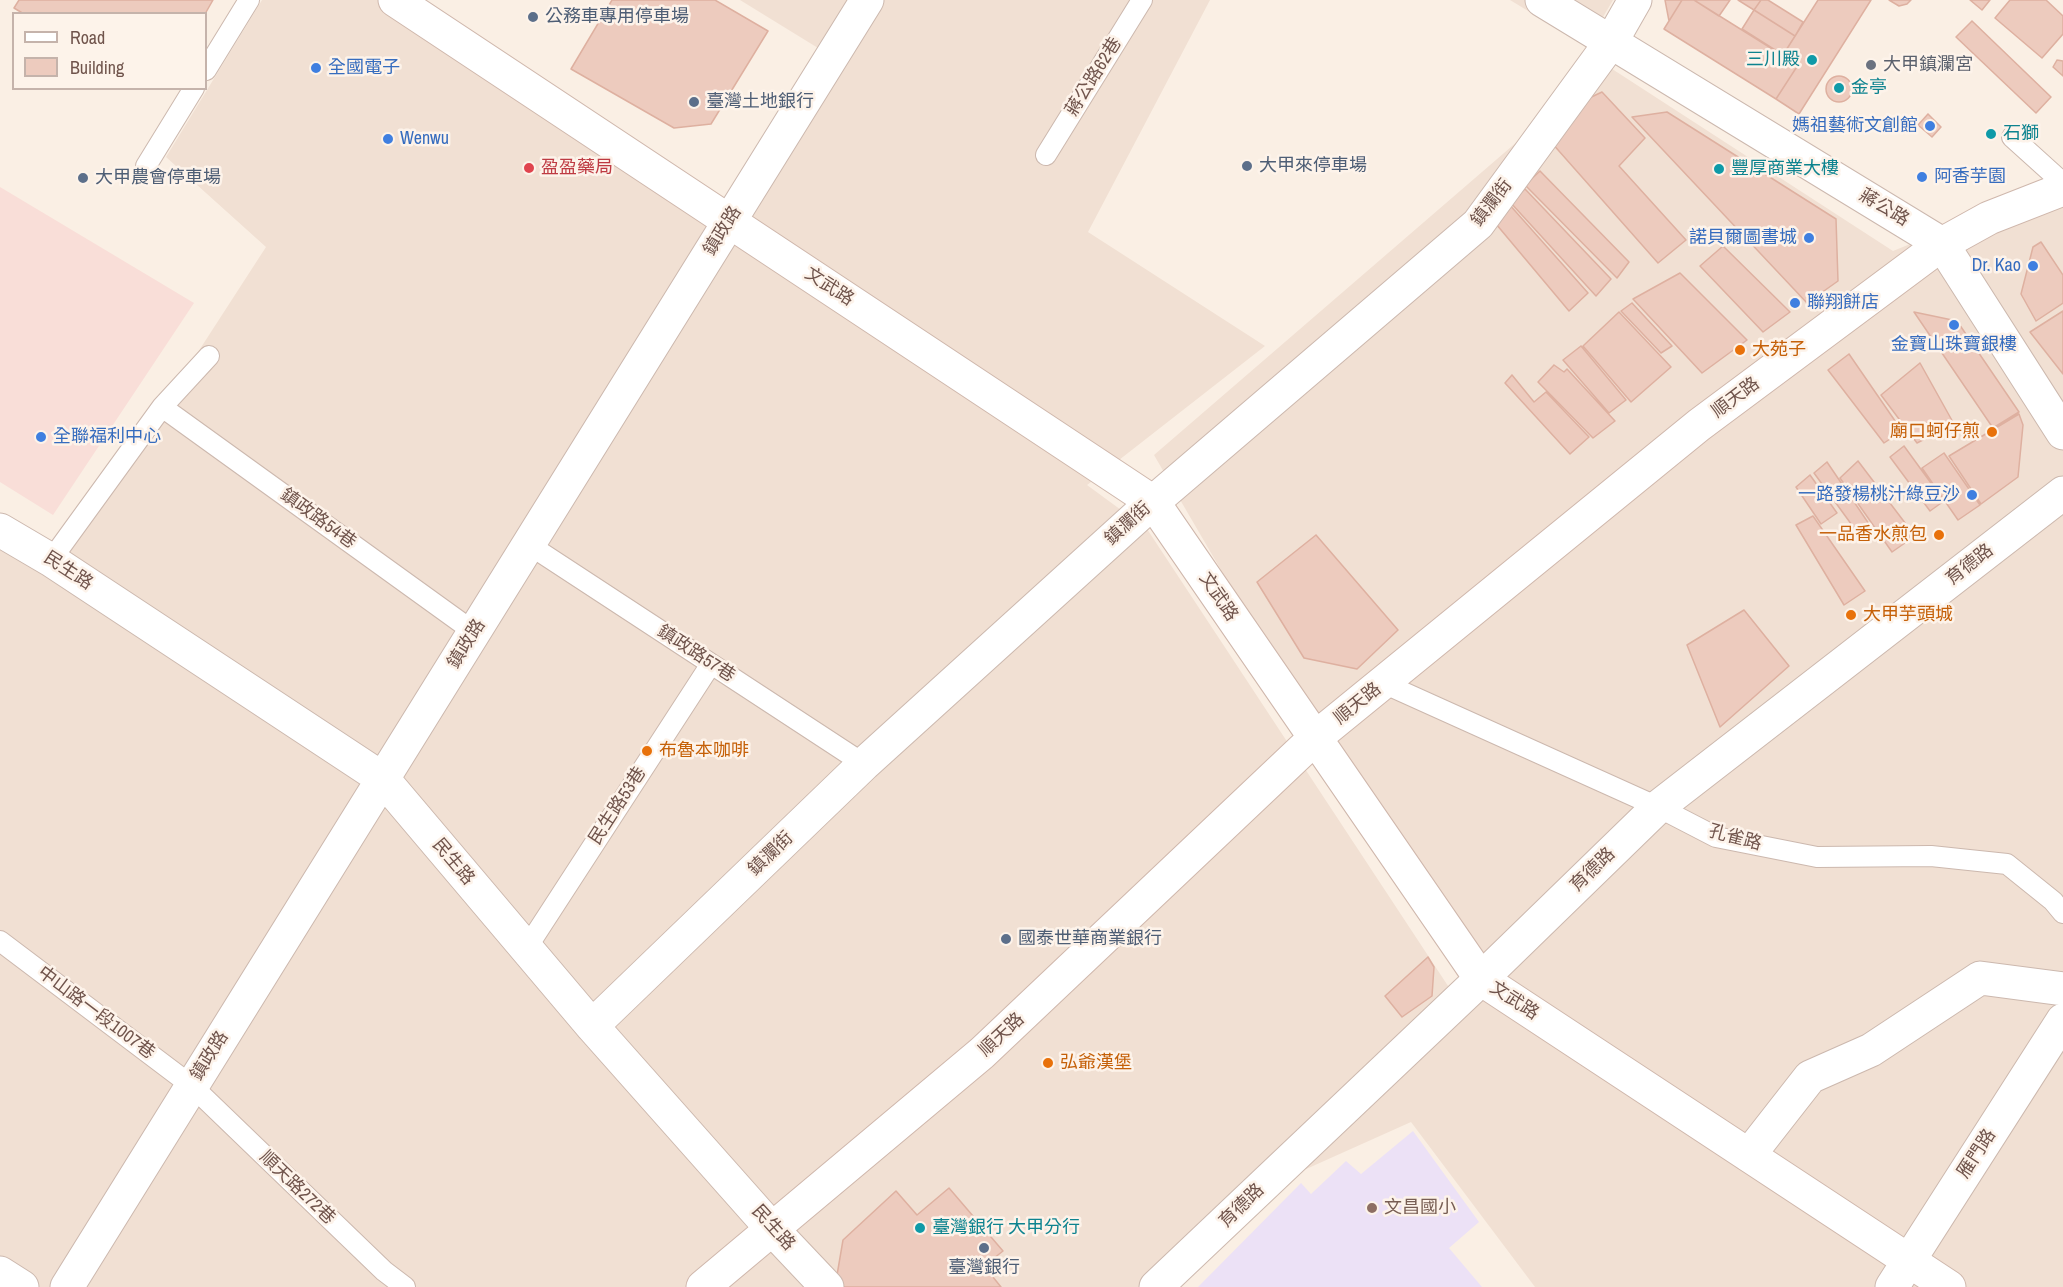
<!DOCTYPE html>
<html>
<head>
<meta charset="utf-8">
<style>
	body { margin:0 }
	#map { position:relative; width:2063px; height:1287px; overflow:hidden; background:#faefe4; font-family:"Archivo Narrow",sans-serif }
	canvas { display:block }
	.legend { position:absolute; left:12px; top:12px; width:195px; height:78px; box-sizing:border-box; background:#fdf3ea; border:2px solid #c5b3ab; margin:0; padding:8px 10px; list-style:none; font-size:18px; color:#70544c }
	.legend li { display:flex; align-items:center; gap:12px; height:30px }
	.legend b { width:30px; border:2px solid #c5b3ab }
</style>
</head>
<body>
<div id="map">
<canvas width="2063" height="1287"></canvas>
<ul class="legend">
<li><b style="height:8px;background:#fff"></b>Road</li>
<li><b style="height:16px;background:#edcbbe"></b>Building</li>
</ul>
</div>
<script>
const c = document.querySelector('canvas').getContext('2d');
c.lineJoin = 'round';
function fillPath(path, color) { c.fillStyle = color; c.fill(path, 'evenodd'); }
const poly = rows => new Path2D(rows.map(r => 'M' + r).join(''));
function strokePath(path, color, width, dash) { c.strokeStyle = color; c.lineWidth = width; c.lineCap = dash ? 'butt' : 'round'; c.setLineDash(dash || []); c.stroke(path); }
function write(font, color, halo, rows, align = 'center') {
  c.font = font + ' "Archivo Narrow","Noto Sans TC",sans-serif'; c.lineWidth = 5; c.setLineDash([]); c.textBaseline = 'middle'; c.strokeStyle = halo; c.fillStyle = color; for (const [text, x, y, turn = 0] of rows) {
    c.save(); c.translate(x, y); c.rotate((+turn || 0) * Math.PI / 180); c.textAlign = isNaN(turn) ? turn : align; if (halo) c.strokeText(text, 0, 0); c.fillText(text, 0, 0); c.restore();
  }
}
fillPath(poly([
	[262,0,404,0,744,230,844,64,740,0,1210,0,1088,232,1265,346,1087,485,1147,529,1452,992,1146,1287,0,1287,0,547,53,576,266,247,166,157],
	[1510,0,1613,0,1586,46],
	[1606,65,1893,251,2063,182,2063,1287,1535,1287,1411,1122,1304,1170,1472,1001,1154,455]
]), '#f1e0d3');
fillPath(poly([
	[0,187,194,303,53,515,0,482]
]), '#f9ded8');
fillPath(poly([
	[1413,1131,1479,1222,1449,1248,1482,1287,1198,1287,1301,1183,1311,1194,1346,1161,1361,1174]
]), '#ece1f6');
const building = poly([
	[19,0,213,0,205,14,24,14,14,8,19,0],
	[612,0,715,0,768,31,711,124,674,128,571,69,612,0],
	[1665,0,1682,0,1669,21,1665,0],
	[1682,0,1694,0,1798,65,1776,99,1664,29,1682,0],
	[1694,0,1730,0,1719,16,1694,0],
	[1738,0,1761,0,1754,10,1738,0],
	[1761,0,1768,0,1803,22,1795,36,1754,10,1761,0],
	[1818,0,1871,0,1799,114,1776,99,1798,65,1783,55,1818,0],
	[1889,0,1911,0,1907,4,1899,6,1889,0],
	[1970,0,1990,0,1982,10,1970,0],
	[2010,0,2046,0,2063,16,2063,34,2042,58,1995,18,2010,0],
	[1754,10,1795,36,1783,55,1742,29,1754,10],
	[1972,21,2051,97,2036,113,1956,37,1972,21],
	[2057,60,2063,61,2063,76,2053,67,2057,60],
	'1826 89a13 13 0 1 1 26 0a13 13 0 1 1-26 0Z',
	[1602,92,1645,138,1619,166,1686,240,1658,263,1551,142,1585,100,1602,92],
	[1667,112,1836,219,1838,281,1807,303,1632,117,1667,112],
	[1928,114,1941,127,1932,137,1918,125,1928,114],
	[1540,171,1629,262,1617,278,1525,185,1540,171],
	[1525,189,1611,279,1596,296,1510,202,1525,189],
	[1508,203,1588,293,1569,311,1491,218,1508,203],
	[2041,242,2063,275,2063,303,2036,321,2021,294,2033,247,2041,242],
	[1723,246,1790,312,1763,332,1700,266,1723,246],
	[1680,273,1747,340,1702,373,1633,299,1680,273],
	[1632,303,1672,346,1661,353,1621,311,1632,303],
	[2063,311,2063,374,2030,332,2063,311],
	[1619,312,1671,367,1631,402,1583,346,1619,312],
	[1914,312,1957,321,2019,412,1993,428,1914,312],
	[1581,346,1626,400,1609,413,1563,360,1581,346],
	[1849,354,1902,431,1884,443,1828,370,1849,354],
	[1920,363,1954,424,1917,443,1881,395,1920,363],
	[1554,365,1564,372,1567,369,1615,421,1593,438,1538,382,1554,365],
	[1512,375,1534,402,1546,392,1589,437,1570,454,1505,383,1512,375],
	[2019,414,2023,425,2018,477,1981,504,1949,456,2019,414],
	[1904,446,1944,501,1930,511,1890,457,1904,446],
	[1944,453,1980,505,1958,520,1922,468,1944,453],
	[1858,461,1915,536,1892,552,1840,478,1858,461],
	[1827,462,1869,524,1857,532,1814,473,1827,462],
	[1810,475,1837,513,1821,524,1796,487,1810,475],
	[1813,516,1865,591,1844,605,1796,525,1813,516],
	[1316,535,1398,630,1357,669,1304,658,1257,582,1316,535],
	[1744,610,1789,666,1720,727,1687,645,1744,610],
	[1428,957,1434,967,1432,996,1402,1017,1385,996,1428,957],
	[949,1188,1003,1251,984,1266,1001,1287,842,1287,836,1281,843,1240,896,1191,917,1215,949,1188]
]);
fillPath(building, '#edcbbe');
strokePath(building, '#deb0a0', 1.5);
const lane = poly([
	[206,70,249,0],
	[2012,137,2063,183],
	[1046,155,1142,0],
	[146,166,194,88],
	[162,407,474,632],
	[528,544,864,764],
	[51,560,162,407,209,356],
	[1383,683,1658,807,1716,837,1817,857,1931,856,2007,864,2053,901,2063,913],
	[0,941,192,1086,384,1271,405,1287],
	[526,949,711,664]
]);
const street = poly([
	[1542,0,1942,244,2063,433],
	[0,530,51,560,383,779,592,1026,773,1230,827,1287],
	[592,1026,864,764,1153,502,1478,224,1611,42,1635,0],
	[1749,1155,1810,1077,1871,1050,1980,978,2063,989],
	[0,1273,22,1287],
	[67,1287,867,0],
	[1156,1287,1481,979,1658,807,2063,493],
	[1892,1287,2063,1020]
]);
const secondary = poly([
	[395,0,1153,502,1481,979,1949,1287],
	[703,1287,982,1053,1315,738,1699,425,1942,244,1989,218,2063,189]
]);
strokePath(lane, '#ccb8ae', 22);
strokePath(street, '#ccb8ae', 35);
strokePath(secondary, '#cfb7ac', 35);
strokePath(lane, '#fff', 20);
strokePath(street, '#fff', 33);
strokePath(secondary, '#fff', 33);
for (const [x, y, r, color] of [
	[533,17,6,"#5c6f8a"],
	[1812,60,6,"#0f9aa8"],
	[1871,65,6,"#6b7280"],
	[316,68,6,"#3f7fe0"],
	[1839,88,6,"#0f9aa8"],
	[694,102,6,"#5c6f8a"],
	[1930,126,6,"#3f7fe0"],
	[1991,134,6,"#0f9aa8"],
	[388,139,6,"#3f7fe0"],
	[1247,166,6,"#5c6f8a"],
	[529,168,6,"#e0444e"],
	[1719,169,6,"#0f9aa8"],
	[1922,177,6,"#3f7fe0"],
	[83,178,6,"#5c6f8a"],
	[1809,238,6,"#3f7fe0"],
	[2033,266,6,"#3f7fe0"],
	[1795,303,6,"#3f7fe0"],
	[1954,325,6,"#3f7fe0"],
	[1740,350,6,"#e8710a"],
	[1992,432,6,"#e8710a"],
	[41,437,6,"#3f7fe0"],
	[1972,495,6,"#3f7fe0"],
	[1939,535,6,"#e8710a"],
	[1851,615,6,"#e8710a"],
	[647,751,6,"#e8710a"],
	[1006,939,6,"#5c6f8a"],
	[1048,1063,6,"#e8710a"],
	[1372,1208,6,"#8d6e63"],
	[920,1228,6,"#0f9aa8"],
	[984,1248,6,"#5c6f8a"]
]) { const dot = new Path2D(); dot.arc(x, y, r, 0, 2 * Math.PI); c.fillStyle = color; c.fill(dot); strokePath(dot, '#fdf3ea', 2); }
write('18px', '#4e5e75', '#fdf3ea', [
	["公務車專用停車場",545,17],
	["臺灣土地銀行",706,102],
	["大甲來停車場",1259,166],
	["大甲農會停車場",95,178],
	["國泰世華商業銀行",1018,939],
	["臺灣銀行",984,1268,"center"]
], 'left');
write('18px', '#0d838f', '#fdf3ea', [
	["三川殿",1800,60,"right"],
	["金亭",1851,88],
	["石獅",2003,134],
	["豐厚商業大樓",1731,169],
	["臺灣銀行 大甲分行",932,1228]
], 'left');
write('18px', '#5b616d', '#fdf3ea', [
	["大甲鎮瀾宮",1883,65]
], 'left');
write('18px', '#366cbe', '#fdf3ea', [
	["全國電子",328,68],
	["媽祖藝術文創館",1918,126,"right"],
	["Wenwu",400,139],
	["阿香芋園",1934,177],
	["諾貝爾圖書城",1797,238,"right"],
	["Dr. Kao",2021,266,"right"],
	["聯翔餅店",1807,303],
	["金寶山珠寶銀樓",1954,345,"center"],
	["全聯福利中心",53,437],
	["一路發楊桃汁綠豆沙",1960,495,"right"]
], 'left');
write('18px', '#70544c', '#fdf3ea', [
	["蔣公路62巷",1094,77,-58],
	["鎮瀾街",1492,203,-52],
	["蔣公路",1884,208,31],
	["鎮政路",723,231,-58],
	["文武路",829,287,33],
	["順天路",1736,398,-37],
	["鎮政路54巷",318,519,36],
	["鎮瀾街",1128,524,-42],
	["育德路",1970,565,-38],
	["民生路",68,571,33],
	["文武路",1218,597,56],
	["鎮政路",467,644,-58],
	["鎮政路57巷",696,654,33],
	["順天路",1358,704,-39],
	["民生路53巷",618,806,-57],
	["孔雀路",1735,838,15],
	["鎮瀾街",771,854,-44],
	["民生路",453,862,50],
	["育德路",1593,870,-44],
	["文武路",1514,1001,33],
	["中山路一段1007巷",96,1013,37],
	["順天路",1002,1035,-43],
	["鎮政路",210,1056,-58],
	["雁門路",1977,1154,-57],
	["順天路272巷",297,1188,44],
	["育德路",1242,1206,-44],
	["民生路",773,1228,48]
]);
write('18px', '#be3a42', '#fdf3ea', [
	["盈盈藥局",541,168]
], 'left');
write('18px', '#c56008', '#fdf3ea', [
	["大苑子",1752,350],
	["廟口蚵仔煎",1980,432,"right"],
	["一品香水煎包",1927,535,"right"],
	["大甲芋頭城",1863,615],
	["布魯本咖啡",659,751],
	["弘爺漢堡",1060,1063]
], 'left');
write('18px', '#785e54', '#fdf3ea', [
	["文昌國小",1384,1208]
], 'left');
</script>
</body>
</html>
